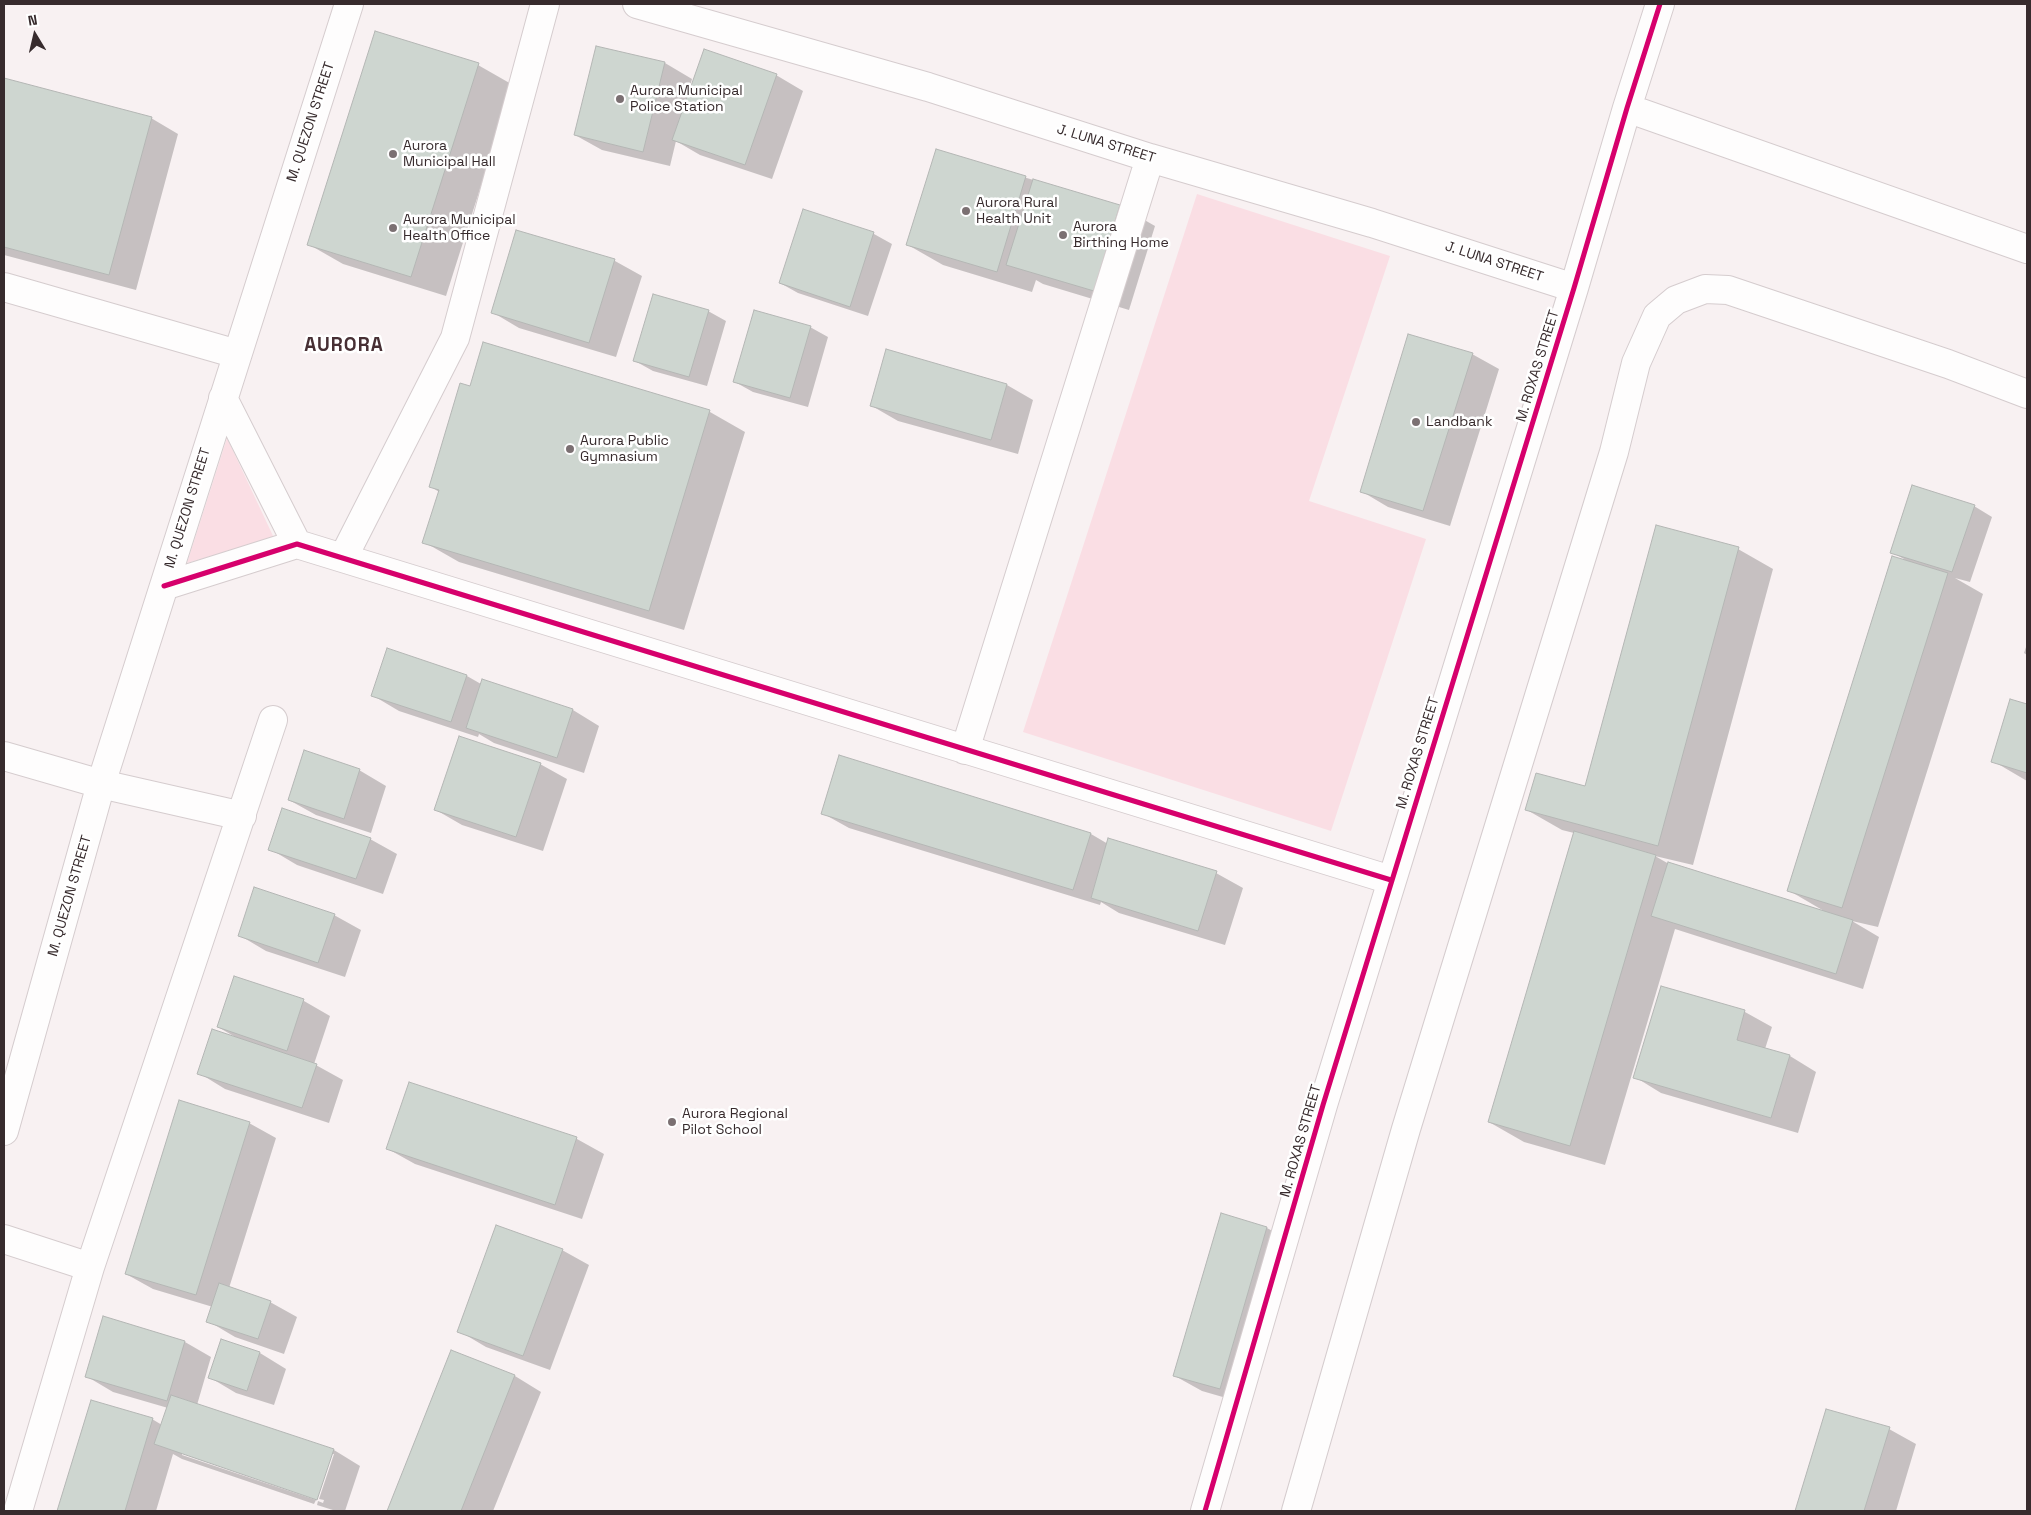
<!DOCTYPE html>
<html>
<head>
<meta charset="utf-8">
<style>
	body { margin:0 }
	#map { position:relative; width:2031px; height:1515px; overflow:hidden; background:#f8f1f2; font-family:"Space Grotesk",sans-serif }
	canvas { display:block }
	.frame { position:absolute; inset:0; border:5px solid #372b2d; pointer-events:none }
	.north { position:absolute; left:10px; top:10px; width:50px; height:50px; -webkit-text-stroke:4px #fff; paint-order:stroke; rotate:351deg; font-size:14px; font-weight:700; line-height:20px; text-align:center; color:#372b2d }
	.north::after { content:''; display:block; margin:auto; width:18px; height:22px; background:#372b2d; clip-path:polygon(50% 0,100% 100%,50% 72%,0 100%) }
</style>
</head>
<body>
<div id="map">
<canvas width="2031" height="1515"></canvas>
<div class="frame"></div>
<div class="north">N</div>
</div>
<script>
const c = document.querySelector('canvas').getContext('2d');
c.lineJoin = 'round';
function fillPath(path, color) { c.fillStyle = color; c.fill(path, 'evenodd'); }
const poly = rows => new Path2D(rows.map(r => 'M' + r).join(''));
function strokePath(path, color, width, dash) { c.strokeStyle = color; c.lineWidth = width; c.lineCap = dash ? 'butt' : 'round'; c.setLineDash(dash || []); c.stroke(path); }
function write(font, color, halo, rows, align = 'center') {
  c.font = font + ' "Space Grotesk",sans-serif'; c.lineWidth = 5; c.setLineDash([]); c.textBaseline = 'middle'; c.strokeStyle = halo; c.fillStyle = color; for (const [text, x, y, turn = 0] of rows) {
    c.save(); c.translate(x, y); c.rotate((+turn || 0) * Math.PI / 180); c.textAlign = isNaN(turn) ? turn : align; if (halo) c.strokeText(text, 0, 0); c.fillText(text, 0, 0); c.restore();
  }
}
fillPath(poly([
	[1197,194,1390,256,1309,501,1426,539,1331,831,1023,732],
	[227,438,274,538,187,563]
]), '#fadee4');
fillPath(poly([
	[597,47,665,63,692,79,689,90,691,91,776,75,803,91,772,179,700,155,676,141,670,166,602,150,575,135],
	[478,65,513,85,446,296,343,264,308,244],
	[4,79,151,118,178,134,136,290,4,255],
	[937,151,1120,206,1155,226,1129,310,1043,284,1036,280,1032,292,943,265,908,245],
	[804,211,874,234,892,244,868,316,798,293,780,283],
	[517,231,615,261,642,276,616,357,519,328,492,312],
	[708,311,726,321,707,386,653,371,635,361],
	[810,327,828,337,808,407,753,392,735,382],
	[484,343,710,412,745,432,684,630,459,562,424,542,439,492,430,486,471,387],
	[887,351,1007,385,1033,400,1018,454,898,421,872,406],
	[1472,354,1499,369,1450,526,1388,507,1361,491],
	[1974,506,1992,517,1970,582,1955,578,1983,594,1878,927,1852,921,1879,937,1863,989,1675,929,1605,1165,1524,1142,1489,1122,1574,833,1562,830,1527,810,1586,788,1738,549,1773,569,1693,865,1655,856,1669,864,1824,911,1788,890,1904,559,1891,552],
	[2027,644,2027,655,2024,653],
	[388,650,467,676,481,684,483,680,573,710,599,726,584,773,494,743,479,734,478,737,399,711,372,695],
	[2011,701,2027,706,2027,781,1993,761],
	[540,764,567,779,543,851,462,825,436,810],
	[359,770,386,786,371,833,316,815,289,800],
	[822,813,1091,834,1108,844,1216,873,1243,888,1225,945,1119,913,1101,902,1100,905,849,828],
	[370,839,397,854,383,894,297,865,270,849],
	[334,915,361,930,345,977,266,951,239,935],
	[234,978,304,1001,330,1016,314,1064,343,1080,329,1123,225,1089,199,1073,237,1038,218,1027],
	[1661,987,1745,1012,1772,1027,1765,1049,1790,1056,1816,1072,1798,1133,1661,1093,1635,1077],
	[410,1084,577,1139,604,1154,582,1219,415,1164,388,1149],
	[249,1123,276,1138,229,1288,270,1302,297,1317,284,1354,235,1337,208,1321,213,1307,153,1289,126,1274],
	[1222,1214,1267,1228,1294,1243,1247,1404,1202,1391,1175,1376],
	[562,1250,589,1265,550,1370,486,1347,459,1331],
	[222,1341,260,1353,286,1369,274,1405,236,1393,209,1377],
	[185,1342,211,1357,197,1405,334,1450,360,1466,345,1511,336,1511,317,1505,318,1501,323,1503,324,1500,319,1499,334,1454,182,1453,182,1455,316,1500,314,1504,182,1459,173,1454,156,1511,59,1511,92,1401,152,1419,162,1425,168,1408,113,1392,86,1376],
	[451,1352,515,1376,541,1392,493,1511,388,1511],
	[1827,1410,1889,1429,1916,1444,1896,1511,1796,1511]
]), '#0003');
const building = poly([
	[375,31,479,63,411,277,307,245,375,31],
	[596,46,665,62,643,152,574,135,596,46],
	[704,49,777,74,745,165,672,140,704,49],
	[4,78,152,117,109,275,4,247,4,78],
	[936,149,1026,176,997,272,906,245,936,149],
	[1033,179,1120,205,1094,291,1006,265,1033,179],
	[803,209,874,232,850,307,779,283,803,209],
	[516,230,615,259,589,343,491,313,516,230],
	[653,294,709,310,689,377,633,361,653,294],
	[754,310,811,326,790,398,733,382,754,310],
	[1408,334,1473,353,1423,511,1360,492,1408,334],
	[483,342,710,410,649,611,422,543,439,490,429,487,460,383,470,386,483,342],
	[886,349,1007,384,991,440,870,406,886,349],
	[1912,485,1975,505,1952,572,1890,553,1912,485],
	[1656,525,1739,547,1658,846,1525,810,1536,773,1585,786,1656,525],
	[1892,556,1948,573,1842,908,1787,891,1892,556],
	[387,648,467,675,451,722,371,696,387,648],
	[482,679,573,709,557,758,466,728,482,679],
	[2010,699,2027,704,2027,773,1991,762,2010,699],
	[459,736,541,763,516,837,434,810,459,736],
	[304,750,360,769,344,819,288,800,304,750],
	[839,755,1091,833,1073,890,821,814,839,755],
	[282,808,371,838,356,879,268,850,282,808],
	[1574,831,1656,855,1570,1146,1488,1122,1574,831],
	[1108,838,1217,871,1198,931,1091,898,1108,838],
	[1668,862,1853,920,1836,974,1651,916,1668,862],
	[254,887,335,914,318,963,238,936,254,887],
	[234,976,304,999,287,1051,217,1027,234,976],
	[1661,986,1745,1010,1737,1040,1790,1055,1771,1118,1633,1078,1661,986],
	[212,1029,317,1064,302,1108,197,1074,212,1029],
	[409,1082,577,1137,555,1205,386,1149,409,1082],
	[179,1100,250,1122,196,1295,125,1274,179,1100],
	[1221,1213,1267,1227,1220,1389,1173,1376,1221,1213],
	[496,1225,563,1249,523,1356,457,1332,496,1225],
	[219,1283,271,1301,258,1339,206,1322,219,1283],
	[103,1316,185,1341,167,1401,85,1377,103,1316],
	[221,1339,260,1352,247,1391,208,1378,221,1339],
	[451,1350,515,1375,461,1511,387,1511,451,1350],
	[171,1395,334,1449,317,1500,154,1444,171,1395],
	[91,1400,153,1418,125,1511,57,1511,91,1400],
	[1826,1409,1890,1427,1864,1511,1795,1511,1826,1409]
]);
fillPath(building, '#ced6d0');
strokePath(building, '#b4b6b4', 1);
const minor = poly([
	[637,4,928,87,1150,158,1372,223,1574,288],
	[1627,108,2027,249],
	[4,287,237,354],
	[223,398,297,544],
	[343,558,455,338,545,4],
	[164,586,297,544,1391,880],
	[965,750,1150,158],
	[4,756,101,784,242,816],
	[4,1131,101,784,349,4],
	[4,1239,90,1267],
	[18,1511,90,1267,273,720],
	[1205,1511,1323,1105,1574,288,1627,108,1660,4],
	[1296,1511,1406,1129,1614,452,1636,363,1657,316,1676,300,1705,289,1728,290,1948,364,2027,394]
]);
strokePath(minor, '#d5ccce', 30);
strokePath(minor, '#fefdfd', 28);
strokePath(poly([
	[164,586,297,544,1391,880],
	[1205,1511,1323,1105,1574,288,1627,108,1660,4]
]), '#d6006c', 5);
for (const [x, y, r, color] of [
	[620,99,5,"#7b7072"],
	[393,154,5,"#7b7072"],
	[966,211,5,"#7b7072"],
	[393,228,5,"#7b7072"],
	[1063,235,5,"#7b7072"],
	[1416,422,5,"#7b7072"],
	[570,449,5,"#7b7072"],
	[672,1122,5,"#7b7072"]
]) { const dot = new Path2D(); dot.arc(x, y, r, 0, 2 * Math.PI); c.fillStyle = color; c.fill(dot); strokePath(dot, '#fff', 2); }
write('14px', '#372b2d', '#fff', [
	["Aurora Municipal",630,91],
	["Police Station",630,107],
	["Aurora",403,146],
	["Municipal Hall",403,162],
	["Aurora Rural",976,203],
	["Health Unit",976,219],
	["Aurora Municipal",403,220],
	["Health Office",403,236],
	["Aurora",1073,227],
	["Birthing Home",1073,243],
	["Landbank",1426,422],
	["Aurora Public",580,441],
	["Gymnasium",580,457],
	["Aurora Regional",682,1114],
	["Pilot School",682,1130]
], 'left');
write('14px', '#372b2d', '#fff', [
	["M. QUEZON STREET",311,122,-72],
	["J. LUNA STREET",1106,144,17],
	["J. LUNA STREET",1494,262,18],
	["M. ROXAS STREET",1538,366,-73],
	["M. QUEZON STREET",188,508,-73],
	["M. ROXAS STREET",1418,753,-73],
	["M. QUEZON STREET",70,896,-74],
	["M. ROXAS STREET",1301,1141,-74]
]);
c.letterSpacing = '1px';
write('bold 19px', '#472f34', '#fff', [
	["AURORA",344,346]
]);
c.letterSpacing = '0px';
</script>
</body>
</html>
